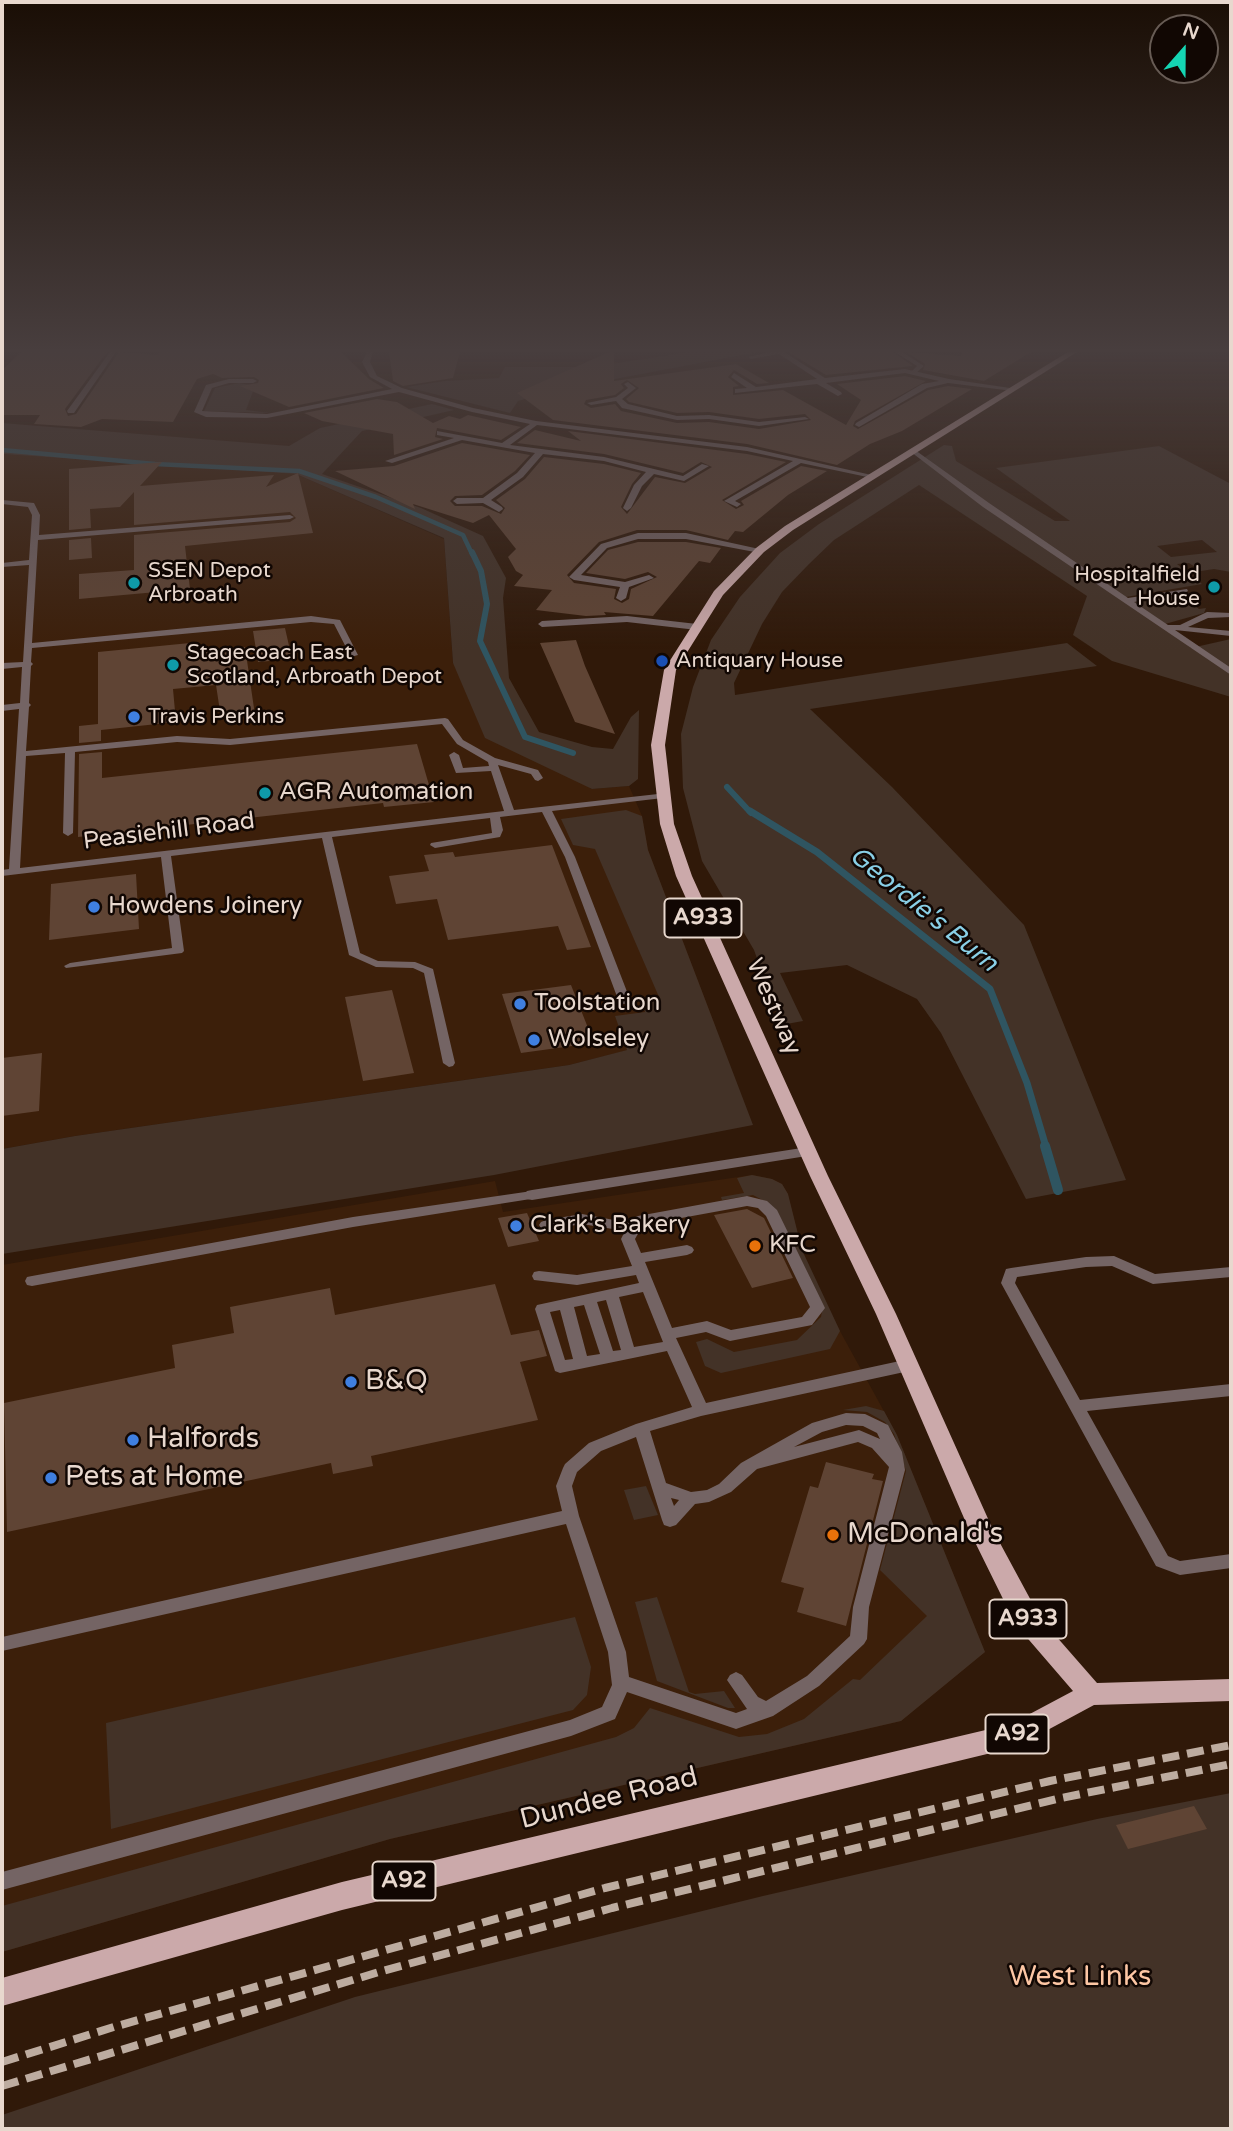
<!DOCTYPE html>
<html>
<head>
<meta charset="utf-8">
<style>
	body { margin:0 }
	#map { position:relative; width:1233px; height:2131px; overflow:hidden; background:#301909; font-family:"Varela Round",sans-serif }
	canvas { display:block }
	.frame { position:absolute; inset:0; border:4px solid #e8d8ce; pointer-events:none }
	.north { position:absolute; left:1149px; top:14px; width:70px; height:70px; box-sizing:border-box; background:#110703; border:2px solid #675b54; border-radius:50%; rotate:21deg; font-size:19px; font-weight:700; line-height:28px; text-align:center; color:#e8d8ce }
	.north::after { content:''; display:block; margin:auto; width:24px; height:32px; background:#15d5b3; clip-path:polygon(50% 0,100% 100%,50% 72%,0 100%) }
</style>
</head>
<body>
<div id="map">
<canvas width="1233" height="2131"></canvas>
<div class="frame"></div>
<div class="north">N</div>
</div>
<script>
const c = document.querySelector('canvas').getContext('2d');
c.lineJoin = 'round';
function fillPath(path, color) { c.fillStyle = color; c.fill(path, 'evenodd'); }
const poly = rows => new Path2D(rows.map(r => 'M' + r).join(''));
function strokePath(path, color, width, dash) { c.strokeStyle = color; c.lineWidth = width; c.lineCap = dash ? 'butt' : 'round'; c.setLineDash(dash || []); c.stroke(path); }
function write(font, color, halo, rows, align = 'center') {
  c.font = font + ' "Varela Round",sans-serif'; c.lineWidth = 5; c.setLineDash([]); c.textBaseline = 'middle'; c.strokeStyle = halo; c.fillStyle = color; for (const [text, x, y, turn = 0] of rows) {
    c.save(); c.translate(x, y); c.rotate((+turn || 0) * Math.PI / 180); c.textAlign = isNaN(turn) ? turn : align; if (halo) c.strokeText(text, 0, 0); c.fillText(text, 0, 0); c.restore();
  }
}
fillPath(poly([
	[2,454,296,474,444,539,453,663,591,789,629,786,642,816,648,850,716,1028,569,1065,75,1136,2,1149],
	[752,1175,772,1179,782,1184,788,1194,802,1250,818,1291,897,1435,985,1652,901,1721,390,1839,2,1952,2,1265,495,1181,503,1212]
]), '#3c1f0a');
fillPath(poly([
	[690,352,758,352,557,390,518,401,510,413,406,387,445,381,499,378,505,367,591,367],
	[239,383,255,386,246,410,270,413,204,411,215,388],
	[432,404,454,410,362,431,322,474,421,508,483,536,506,578,503,598,509,678,539,732,592,747,613,749,631,717,639,710,638,779,629,786,592,789,485,738,453,663,444,538,296,474,2,454,2,423,289,446,320,428],
	[944,445,952,446,956,461,1055,521,1070,521,996,468,1159,446,1231,484,1231,572,1214,569,1201,571,1189,563,1177,564,1202,584,1126,597,1133,602,1191,593,1196,597,1186,599,1199,609,1206,608,1204,613,1165,624,1191,648,1231,639,1231,697,1112,661,1073,635,1087,596,919,485,834,540,809,564,782,592,762,624,734,683,735,695,1067,643,1097,666,810,709,892,787,1024,925,1126,1180,1026,1199,941,1033,917,999,847,965,780,973,803,1021,781,1025,754,950,702,861,683,788,681,734,693,687,711,640,740,597,780,553,819,524],
	[1202,540,1217,552,1171,557,1157,546],
	[626,810,642,816,648,850,753,1125,494,1175,2,1254,2,1149,75,1136,569,1065,627,1050,615,1016,645,1012,641,1000,659,997,595,849,573,845,561,819],
	[752,1175,772,1179,782,1184,788,1194,802,1250,840,1331,830,1349,721,1373,705,1366,696,1342,707,1339,734,1352,797,1340,821,1317,822,1311,768,1203,753,1195,722,1200,721,1197,744,1193,737,1178],
	[866,1406,884,1411,897,1435,985,1652,901,1721,390,1839,2,1952,2,1906,616,1737,634,1728,650,1708,739,1737,767,1734,804,1719,853,1679,860,1680,927,1616,880,1570,906,1471,894,1434,885,1422,867,1412,843,1410],
	[646,1486,658,1515,634,1520,624,1490],
	[657,1597,689,1692,695,1694,724,1691,735,1708,728,1708,657,1681,635,1602],
	[575,1617,591,1667,587,1695,573,1710,111,1829,106,1723],
	[1231,1793,1231,2129,2,2129,2,2115,355,1997,763,1896,1097,1819]
]), '#433227');
strokePath(poly([
	[2,450,155,464,299,471,376,497,463,535,472,554]
]), '#2f5561', 4.5);
strokePath(poly([
	[472,552,481,571,487,604,480,641,525,737,573,753],
	[727,787,751,813]
]), '#2f5561', 6);
strokePath(poly([
	[750,811,817,852,990,989,1027,1083,1046,1147]
]), '#2f5561', 7);
strokePath(poly([
	[1045,1146,1058,1190]
]), '#2f5561', 10);
fillPath(poly([
	[21,352,107,352,65,409,68,416,76,414,119,352,158,355,160,352,341,352,369,379,384,388,289,407,240,386,258,383,259,380,254,377,222,378,213,374,197,379,173,422,102,419,81,427,34,424,40,415,2,415,2,370],
	[389,352,460,352,453,378,403,386,393,381],
	[609,352,614,352,614,381,736,364,769,383,757,384,734,370,728,377,739,386,733,387,733,395,783,390,846,425,861,400,837,384,905,376,926,381,855,421,853,426,858,429,928,390,948,386,972,389,902,431,870,444,837,465,747,444,553,420,517,393],
	[627,380,639,388,626,399,629,402,677,413,709,412,759,419,805,414,811,420,759,429,709,422,677,423,621,411,615,404,591,408,584,404,586,400,615,395,624,388,621,384],
	[788,352,893,352,913,366,826,375],
	[906,352,961,356,962,352,1031,352,984,381,923,370,925,364],
	[377,399,397,402,433,423,449,416,460,419,468,415,521,427,501,440,437,428,435,437,443,439,394,455,393,434,322,421,304,413],
	[535,430,581,441,568,431,747,454,786,462,722,500,736,509,744,505,741,501,801,466,827,471,788,495,743,532,735,531,728,540,686,530,637,530,599,542,567,575,574,583,616,589,614,599,622,603,629,599,631,589,657,577,648,572,625,579,586,573,608,550,638,542,686,542,721,548,710,563,699,561,653,616,604,612,606,615,586,616,536,610,552,590,514,586,523,575,516,571,508,557,516,549,489,515,473,523,413,504,415,509,335,471,394,466,462,443,530,455,515,471,482,495,455,496,450,501,455,506,482,506,501,514,505,508,496,500,525,479,544,457,604,464,641,473,632,484,621,507,627,514,655,477,685,483,712,467,701,462,683,473,604,454,517,443],
	[162,462,140,486,274,475,266,487,298,473,313,533,185,546,190,589,79,599,79,574,134,570,134,535,290,522,296,518,290,512,134,525,134,492,120,507,90,509,91,528,69,530,69,469],
	[91,538,92,558,69,560,69,540],
	[285,628,292,659,258,662,253,631],
	[576,640,585,666,615,734,575,722,540,643],
	[190,643,191,652,245,647,255,715,221,718,216,685,173,689,176,722,101,730,101,741,79,743,79,726,98,724,98,652],
	[417,744,434,802,384,807,383,803,78,837,79,754,102,752,102,778],
	[552,845,591,947,567,950,558,926,448,940,437,899,396,904,389,876,429,871,424,855,453,852,455,857],
	[136,874,139,929,49,940,51,884],
	[571,985,594,1043,521,1053,502,994],
	[392,990,414,1073,363,1081,345,997],
	[42,1053,39,1111,2,1116,2,1058],
	[747,1209,764,1218,793,1278,752,1288,714,1215],
	[527,1213,539,1241,508,1247,498,1218],
	[495,1284,511,1335,539,1330,547,1356,520,1362,538,1420,371,1456,373,1466,333,1474,331,1463,7,1532,4,1403,175,1368,172,1345,234,1333,230,1307,330,1288,335,1315],
	[826,1462,874,1474,872,1479,883,1481,846,1626,797,1612,804,1588,781,1582,810,1486,818,1488],
	[1194,1806,1207,1829,1128,1849,1116,1825]
]), '#5f4434');
fillPath(poly([
	[895,352,902,352,924,366,916,373,912,373,912,371,917,366,895,352],
	[911,450,915,450,989,503,1128,598,1187,589,1188,591,1184,593,1134,602,1168,625,1180,625,1207,612,1231,613,1231,617,1208,618,1188,627,1231,631,1231,636,1175,630,1231,668,1231,675,983,507,911,452,911,450],
	[2,500,34,503,40,515,39,535,290,515,294,517,290,519,38,540,32,643,311,616,340,620,358,655,351,657,334,624,311,622,32,648,31,662,33,664,31,666,29,703,31,705,29,707,26,751,177,736,230,739,445,718,448,719,463,740,495,758,538,770,543,778,538,781,535,780,531,774,498,765,514,810,667,793,668,795,663,798,552,811,575,857,631,1002,629,1004,621,1004,619,1002,565,857,542,812,500,817,503,830,500,837,435,848,430,845,431,843,492,833,490,818,332,837,360,953,378,961,415,962,433,969,455,1063,453,1066,449,1067,443,1063,424,973,413,968,376,967,349,955,322,838,171,856,184,951,182,953,66,968,64,966,70,963,172,948,161,857,2,876,2,870,9,869,19,709,2,711,2,705,20,703,22,667,2,669,2,663,23,662,29,565,2,567,2,563,29,560,32,515,28,507,2,504,2,500],
	[442,724,457,744,488,762,489,766,463,768,459,755,454,752,449,755,456,773,491,771,504,811,20,868,26,756,65,753,63,833,68,836,73,833,75,752,177,742,230,745,442,724],
	[627,616,697,624,701,627,697,630,627,622,542,627,538,624,542,621,627,616],
	[532,1191,537,1192,539,1195,537,1198,353,1227,32,1286,27,1285,25,1281,27,1277,32,1276,353,1217,532,1191],
	[747,1196,767,1201,777,1210,825,1308,812,1325,807,1326,730,1341,706,1332,676,1338,706,1403,909,1359,914,1361,916,1365,914,1369,909,1371,701,1416,650,1431,666,1483,691,1492,707,1490,719,1484,741,1463,812,1423,846,1413,865,1414,888,1425,902,1452,905,1470,869,1607,867,1639,864,1644,819,1686,773,1716,736,1729,627,1692,615,1719,571,1736,2,1890,2,1872,570,1720,602,1707,612,1685,608,1652,566,1524,2,1651,2,1637,562,1511,556,1486,563,1468,565,1464,589,1443,636,1424,692,1407,667,1351,560,1373,555,1371,535,1309,537,1305,639,1283,636,1275,577,1285,534,1280,532,1276,534,1272,539,1271,577,1275,632,1266,621,1239,625,1231,582,1224,546,1230,541,1228,539,1225,541,1222,546,1220,582,1214,630,1223,633,1218,638,1216,747,1196],
	[747,1206,758,1208,766,1216,810,1307,802,1317,731,1330,707,1321,672,1328,645,1262,687,1255,692,1253,694,1250,692,1247,687,1245,641,1253,635,1239,643,1225,747,1206],
	[643,1292,663,1342,634,1347,619,1297,643,1292],
	[606,1300,621,1350,613,1351,597,1302,606,1300],
	[584,1305,600,1354,587,1356,574,1307,584,1305],
	[560,1310,573,1359,565,1360,550,1312,560,1310],
	[846,1425,863,1426,877,1433,880,1439,859,1430,794,1447,822,1432,846,1425],
	[636,1437,662,1520,664,1525,670,1527,676,1525,695,1504,709,1502,731,1492,757,1469,858,1442,872,1448,889,1467,853,1607,850,1636,807,1676,766,1701,758,1697,742,1675,736,1672,730,1675,727,1680,747,1709,736,1713,629,1677,626,1652,579,1516,572,1486,577,1472,601,1451,636,1437],
	[671,1498,679,1500,674,1506,671,1498],
	[1114,1256,1155,1274,1231,1267,1231,1277,1153,1284,1112,1266,1086,1267,1017,1277,1015,1283,1080,1400,1231,1384,1231,1396,1087,1411,1168,1556,1180,1561,1231,1554,1231,1568,1180,1575,1156,1566,1001,1283,1006,1269,1011,1268,1086,1257,1114,1256]
]), '#746464');
fillPath(poly([
	[110,352,116,352,74,413,68,413,67,411,110,352],
	[367,352,373,352,370,362,377,376,402,388,473,408,536,421,747,447,876,476,872,478,801,463,735,501,741,504,737,507,724,501,793,461,747,451,537,425,510,445,604,457,683,476,702,464,709,466,684,481,654,474,642,486,631,508,627,511,623,508,634,485,646,472,604,461,543,454,523,477,491,500,502,507,503,509,499,512,483,503,457,504,453,501,457,498,483,498,517,473,535,453,462,440,392,463,385,461,454,438,437,435,437,431,502,443,530,424,472,412,399,392,267,418,206,417,194,412,206,385,229,379,253,379,257,381,253,383,229,383,212,388,202,411,267,414,392,389,370,377,362,362,367,352],
	[770,352,784,352,825,378,905,369,949,379,1017,389,1013,391,948,383,927,388,859,427,855,425,856,423,922,384,939,381,905,373,826,383,841,392,842,394,838,396,817,384,735,393,735,389,747,388,731,377,734,373,756,387,817,379,779,354,751,359,748,357,770,352],
	[628,382,636,388,622,399,628,404,677,416,709,415,759,422,805,417,809,419,759,426,709,419,677,420,622,408,616,401,591,405,587,403,616,397,628,388,624,384,628,382],
	[638,533,686,533,764,550,760,553,686,539,638,539,607,548,581,575,625,582,649,575,654,578,629,587,626,598,621,601,616,598,620,587,574,580,569,577,601,544,638,533],
	[808,1147,813,1149,815,1152,813,1155,532,1200,527,1199,524,1195,527,1191,532,1190,808,1147]
]), '#746464');
fillPath(poly([
	[1068,352,1077,352,793,530,764,552,723,595,676,670,665,745,674,824,692,876,828,1176,896,1314,994,1532,1041,1619,1097,1683,1231,1679,1231,1701,1094,1705,1016,1747,342,1910,2,2006,2,1978,342,1882,1011,1724,1073,1691,1023,1633,1006,1605,970,1532,876,1314,810,1176,676,876,660,824,651,745,664,670,714,591,756,548,785,526,1068,352]
]), '#cba9aa');
strokePath(poly([
	[2,2062,117,2026,605,1888,1050,1781,1231,1745],
	[2,2086,379,1972,612,1908,1061,1798,1231,1764]
]), '#bdaca0', 8, [17, 8]);
const sky = c.createLinearGradient(0, 0, 0, 650);
sky.addColorStop(0, '#1a0e05');
sky.addColorStop(0.54, '#483e3e');
sky.addColorStop(1, '#483e3e00');
c.fillStyle = sky;
c.fillRect(0, 0, 1233, 650);
for (const [x, y, r, color] of [
	[134,583,7,"#0f9aa8"],
	[1214,587,7,"#0f9aa8"],
	[662,661,7,"#1a4fb4"],
	[173,665,7,"#0f9aa8"],
	[134,717,7,"#3f7fe0"],
	[265,793,7,"#0f9aa8"],
	[94,907,7,"#3f7fe0"],
	[520,1004,7,"#3f7fe0"],
	[534,1040,7,"#3f7fe0"],
	[516,1226,7,"#3f7fe0"],
	[755,1246,7,"#e8710a"],
	[351,1382,7,"#3f7fe0"],
	[133,1440,7,"#3f7fe0"],
	[51,1478,7,"#3f7fe0"],
	[833,1535,7,"#e8710a"]
]) { const dot = new Path2D(); dot.arc(x, y, r, 0, 2 * Math.PI); c.fillStyle = color; c.fill(dot); strokePath(dot, '#110703', 2.5); }
write('21px', '#e8d8ce', '#110703', [
	["SSEN Depot",148,571],
	["Arbroath",148,595],
	["Hospitalfield",1200,575,"right"],
	["House",1200,599,"right"],
	["Stagecoach East",187,653],
	["Scotland, Arbroath Depot",187,677],
	["Antiquary House",676,661],
	["Travis Perkins",148,717]
], 'left');
for (const [x, y, w] of [
	[703,918,77],
	[1028,1619,77],
	[1017,1734,63],
	[404,1881,63]
]) { const box = new Path2D(); box.roundRect(x - w / 2, y - 19.5, w, 39, 5); c.fillStyle = '#110703'; c.fill(box); strokePath(box, '#e8d8ce', 2); }
write('bold 23px', '#e8d8ce', null, [
	["A933",703,918],
	["A933",1028,1619],
	["A92",1017,1734],
	["A92",404,1881]
]);
write('24px', '#e8d8ce', '#110703', [
	["AGR Automation",279,793],
	["Howdens Joinery",108,907],
	["Toolstation",534,1004],
	["Wolseley",548,1040],
	["Clark's Bakery",530,1226],
	["KFC",769,1246]
], 'left');
write('24px', '#e8d8ce', '#110703', [
	["Peasiehill Road",169,832,-7],
	["Westway",773,1007,66]
]);
write('italic 26px', '#89cfe6', '#110703', [
	["Geordie's Burn",923,910,39]
]);
write('28px', '#e8d8ce', '#110703', [
	["B&Q",365,1382],
	["Halfords",147,1440],
	["Pets at Home",65,1478],
	["McDonald's",847,1535]
], 'left');
write('28px', '#e8d8ce', '#110703', [
	["Dundee Road",609,1799,-14]
]);
write('28px', '#fdc6a4', '#110703', [
	["West Links",1080,1978]
]);
</script>
</body>
</html>
